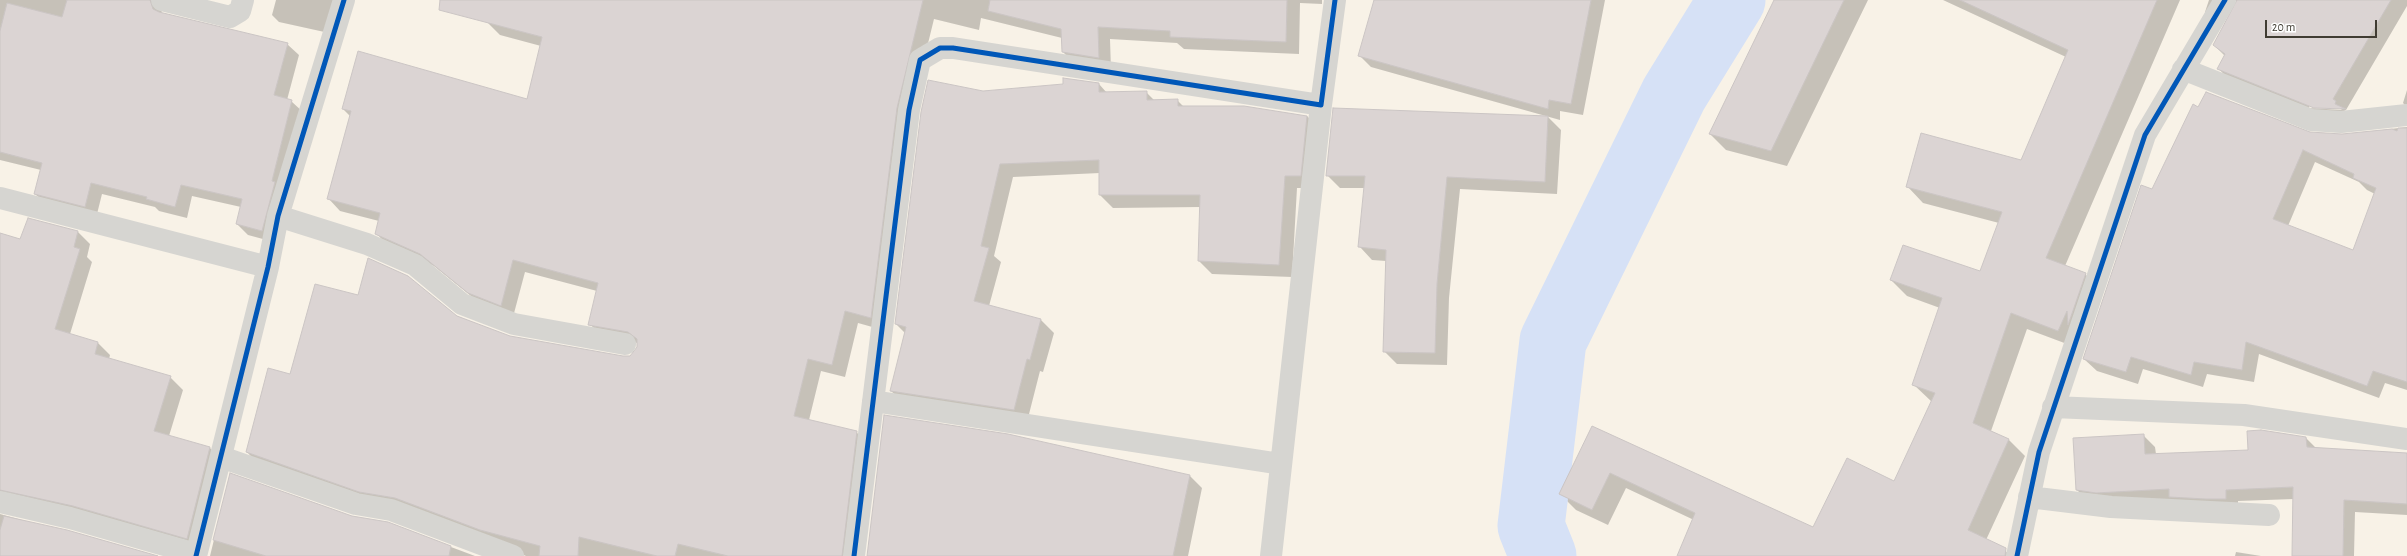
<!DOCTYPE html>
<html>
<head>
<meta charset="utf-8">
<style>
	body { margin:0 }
	#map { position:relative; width:2407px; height:556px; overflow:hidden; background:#f8f2e7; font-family:"Alegreya Sans",sans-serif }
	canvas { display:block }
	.scale { position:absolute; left:2265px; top:20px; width:112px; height:18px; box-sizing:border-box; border:2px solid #403c32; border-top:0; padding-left:5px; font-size:12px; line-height:14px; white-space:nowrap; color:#403c32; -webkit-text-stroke:3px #fff; paint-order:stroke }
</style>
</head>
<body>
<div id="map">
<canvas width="2407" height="556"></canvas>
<div class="scale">20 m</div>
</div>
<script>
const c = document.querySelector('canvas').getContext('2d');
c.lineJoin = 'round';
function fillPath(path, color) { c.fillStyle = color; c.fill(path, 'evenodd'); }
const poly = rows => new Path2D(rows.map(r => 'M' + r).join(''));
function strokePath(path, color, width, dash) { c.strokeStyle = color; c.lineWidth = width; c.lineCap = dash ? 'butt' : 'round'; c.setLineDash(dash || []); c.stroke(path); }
fillPath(poly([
	[0,0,169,0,164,3,161,14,287,44,299,55,287,100,291,101,303,112,274,242,248,235,237,224,241,207,192,196,187,218,159,211,155,207,102,194,96,218,47,205,35,194,41,170,0,160],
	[276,0,337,0,329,33,279,22,272,15],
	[493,0,1322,0,1322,4,1300,3,1299,54,1184,49,1177,43,1110,39,1111,70,1075,64,1063,52,1062,38,981,18,979,30,934,19,909,121,883,330,858,323,845,377,821,371,809,420,856,432,869,444,855,556,526,556,409,510,259,465,247,452,291,375,358,296,457,316,509,337,623,357,630,357,638,347,638,343,602,337,590,324,597,291,525,272,513,317,482,305,434,266,388,246,376,233,379,221,340,211,328,198,350,116,343,109,527,100,541,46,500,35,487,22],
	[1375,0,1605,0,1583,115,1560,111,1560,120,1371,67,1359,55],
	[1775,0,1868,0,1787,166,1726,150,1710,134],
	[1943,0,2180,0,2065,266,2085,274,2101,290,2075,347,2027,329,1991,431,2009,440,2025,456,1986,540,2002,547,2010,556,1678,556,1694,520,1626,488,1608,525,1576,510,1560,494,1592,427,1813,528,1895,483,1932,402,1913,384,1940,308,1907,296,1891,280,1980,272,1999,223,1923,203,1907,186,2021,161,2066,57],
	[2209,0,2407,0,2407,6,2346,110,2327,120,2231,82,2219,69,2225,56,2214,45,2237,1,2232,1,2217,24,2205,12],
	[2309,106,2340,108,2342,110,2309,108],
	[1099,84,1107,93,1146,92,1155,101,1177,100,1184,107,1307,116,1320,129,1313,188,1297,188,1292,277,1212,274,1199,261,1201,207,1113,208,1100,195,1100,173,1013,177,994,256,1001,262,989,306,1041,320,1054,333,1043,372,1040,371,1027,422,904,403,891,391,905,333,896,324,983,92],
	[2407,90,2407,107,2403,103],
	[2199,108,2310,133,2342,135,2407,127,2407,390,2385,383,2379,398,2259,354,2254,382,2207,374,2203,387,2143,369,2138,384,2097,371,2084,359,2153,190],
	[2315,162,2359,182,2367,190,2375,194,2354,251,2288,226],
	[1548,117,1561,130,1557,194,1460,189,1449,298,1447,365,1397,364,1384,351,1386,261,1372,260,1360,247,1365,188,1340,188,1327,175],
	[29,219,78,232,90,244,87,257,92,262,70,334,98,343,110,355,109,359,170,377,183,390,169,436,210,448,222,461,200,550,0,512,0,514,154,556,0,556,0,235,21,241],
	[2143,435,2155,447,2156,454,2249,451,2306,438,2316,448,2407,454,2407,515,2355,512,2354,556,2293,556,2294,499,2238,501,2238,510,2089,502,2077,490],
	[230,474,352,517,387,523,475,556,210,556],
	[1190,476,1202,488,1188,556,868,556],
	[2236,552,2261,556,2235,556]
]), '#0003');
strokePath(poly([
	[1543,556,1531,526,1553,341,1674,94,1732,0]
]), '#d6e1f6', 67);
const building = poly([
	[67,0,150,0,153,9,159,12,288,43,274,95,292,100,272,181,275,182,262,231,236,224,242,199,181,185,175,207,146,199,147,197,91,183,85,207,34,194,42,163,0,152,0,31,7,3,62,17,67,0],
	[440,0,923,0,897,108,871,318,845,311,832,365,808,359,794,416,857,431,842,556,728,556,678,544,675,556,657,556,579,537,578,556,539,556,540,546,480,530,395,498,359,492,246,452,268,368,290,374,315,284,358,295,368,258,408,276,457,316,510,336,623,356,630,356,637,347,637,339,628,332,588,325,598,283,513,260,501,306,468,293,420,254,375,234,380,213,327,199,351,111,342,109,358,51,527,99,542,37,439,10,440,0],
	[990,0,1287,0,1286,42,1170,37,1170,31,1098,27,1099,58,1062,52,1061,29,988,11,990,0],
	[1374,0,1591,0,1571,104,1549,100,1548,109,1358,56,1374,0],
	[1774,0,1844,0,1771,151,1709,134,1774,0],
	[1960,0,2157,0,2046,258,2086,273,2068,325,2067,311,2058,331,2011,313,1973,423,2009,439,1968,530,2006,548,2005,556,1677,556,1695,513,1610,473,1592,510,1559,494,1592,426,1813,527,1847,458,1894,481,1935,393,1912,385,1942,298,1890,280,1903,245,1980,271,2002,212,1906,187,1921,133,2021,160,2068,50,1960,0],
	[2237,0,2391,0,2333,99,2336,101,2335,104,2346,109,2314,108,2217,69,2225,54,2213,45,2237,0],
	[1063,78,1099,83,1099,92,1147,91,1147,100,1178,99,1178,106,1244,106,1307,116,1301,176,1285,176,1279,265,1198,261,1200,195,1099,195,1099,160,1000,164,981,246,989,248,974,301,1041,319,1030,360,1027,359,1014,410,890,391,906,327,895,324,921,112,928,80,983,91,1063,84,1063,78],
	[2206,92,2310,132,2342,134,2392,129,2397,131,2398,128,2407,128,2407,382,2373,371,2367,386,2246,342,2242,370,2194,362,2191,375,2131,357,2126,372,2083,359,2141,185,2152,189,2193,104,2198,107,2206,92],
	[2303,150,2354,174,2353,178,2376,188,2353,250,2273,219,2303,150],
	[1333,108,1548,116,1545,182,1447,177,1437,284,1435,353,1383,352,1386,250,1358,247,1365,176,1326,176,1333,108],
	[28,218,78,231,74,247,80,249,55,329,98,342,95,354,171,376,154,431,210,447,187,539,73,506,0,490,0,233,20,239,28,218],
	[884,415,1008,434,1190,475,1173,556,867,556,884,415],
	[2261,430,2306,437,2307,447,2407,453,2407,504,2344,500,2343,556,2292,556,2293,487,2226,490,2226,499,2206,499,2169,497,2169,489,2096,493,2076,490,2073,438,2144,434,2145,454,2248,450,2247,431,2261,430],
	[230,473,352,516,388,522,451,546,449,556,266,556,213,540,230,473],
	[4,516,67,530,158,556,0,556,0,530,4,516]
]);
fillPath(building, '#dbd4d3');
strokePath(building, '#cbc5c4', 1);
strokePath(poly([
	[162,0,230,17,240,11,243,0],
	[2183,69,2311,120,2341,122,2407,115],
	[0,198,268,267],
	[278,216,367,244,415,265,462,304,514,324,625,344],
	[873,401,1281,464],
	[2053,407,2244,415,2407,439],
	[221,457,356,504,391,510,513,556],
	[2029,497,2111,507,2269,515],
	[0,502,70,518,196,554],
	[196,556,268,267,278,216,344,0],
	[854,556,909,110,920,60,940,48,953,48,1321,105,1335,0],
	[1271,556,1321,105],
	[2017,556,2039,452,2145,135,2225,0]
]), '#d6d5d1', 22);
strokePath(poly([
	[196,556,268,267,278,216,344,0],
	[854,556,909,110,920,60,940,48,953,48,1321,105,1335,0],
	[2017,556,2039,452,2145,135,2225,0]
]), '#0057b8', 5);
</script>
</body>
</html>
